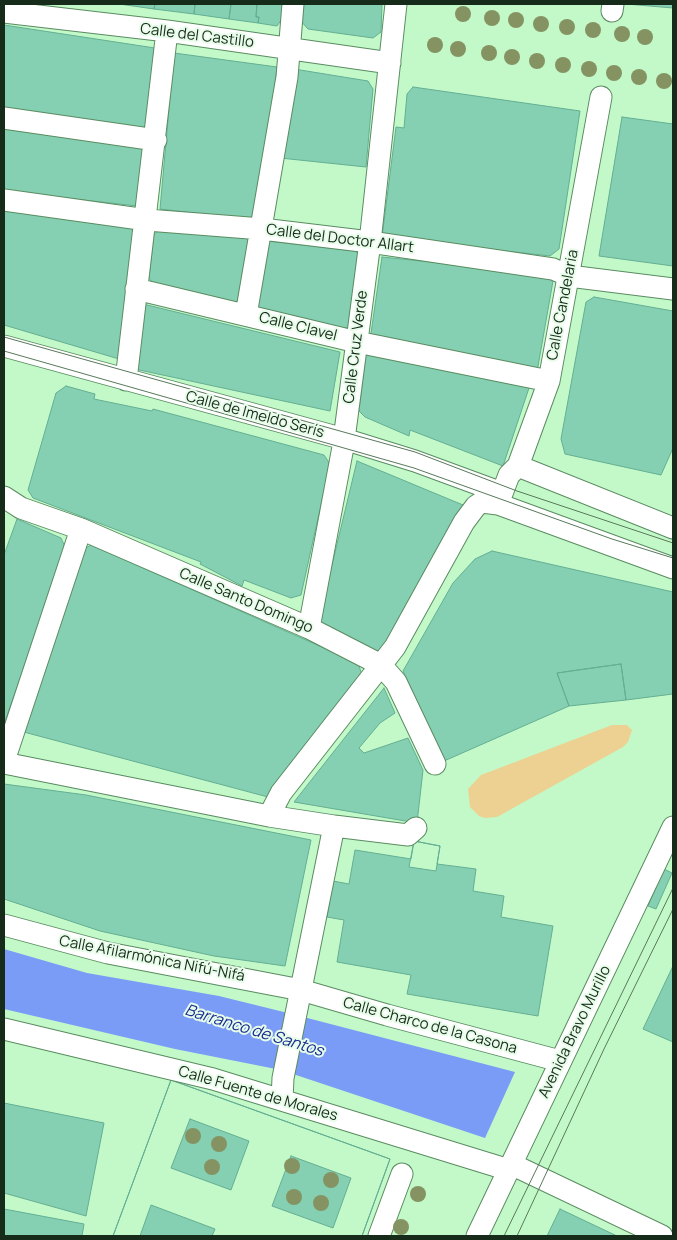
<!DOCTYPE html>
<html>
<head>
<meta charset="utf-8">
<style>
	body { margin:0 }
	#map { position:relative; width:677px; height:1240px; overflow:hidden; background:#c3f9c8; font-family:Manrope,sans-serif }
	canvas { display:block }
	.frame { position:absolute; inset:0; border:5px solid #172b1a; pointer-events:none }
</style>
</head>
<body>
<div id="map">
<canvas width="677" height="1240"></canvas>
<div class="frame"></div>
</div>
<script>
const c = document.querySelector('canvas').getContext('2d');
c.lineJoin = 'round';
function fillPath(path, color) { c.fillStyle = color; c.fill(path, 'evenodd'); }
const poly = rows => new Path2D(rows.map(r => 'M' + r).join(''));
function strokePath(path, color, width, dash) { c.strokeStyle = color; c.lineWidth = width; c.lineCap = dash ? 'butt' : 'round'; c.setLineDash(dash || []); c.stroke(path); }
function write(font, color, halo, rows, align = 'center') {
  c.font = font + ' Manrope,sans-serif'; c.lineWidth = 4; c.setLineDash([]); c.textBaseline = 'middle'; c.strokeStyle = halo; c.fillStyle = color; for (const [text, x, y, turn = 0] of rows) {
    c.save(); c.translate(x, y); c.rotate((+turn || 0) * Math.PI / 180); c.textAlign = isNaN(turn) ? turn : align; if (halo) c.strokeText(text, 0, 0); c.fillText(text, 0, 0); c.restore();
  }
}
fillPath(poly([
	[612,725,627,725,632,730,628,742,623,747,497,817,485,818,479,816,470,807,468,789,481,775]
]), '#ecd192');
fillPath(poly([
	[4,949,87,973,219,996,292,1014,515,1072,485,1138,281,1070,175,1049,4,1009]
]), '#7a9cf7');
const building = poly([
	[119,4,155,4,154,9,119,4],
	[155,4,195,4,194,14,154,9,155,4],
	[195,4,231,4,229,19,194,14,195,4],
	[231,4,257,4,256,17,259,17,258,23,229,19,231,4],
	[257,4,284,4,282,19,277,26,258,23,259,17,256,17,257,4],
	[302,4,382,4,381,32,373,38,308,29,300,20,302,4],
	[626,4,673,4,673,8,626,4],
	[4,25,155,48,147,131,4,110,4,25],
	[174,53,277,67,275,85,279,86,255,220,160,209,174,53],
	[294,69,368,81,373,89,366,167,280,158,294,69],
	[413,87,580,111,559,249,550,256,382,237,396,127,404,128,407,94,413,87],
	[622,117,673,124,673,266,599,256,622,117],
	[4,128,144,146,137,206,4,191,4,128],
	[4,207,135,229,119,359,4,325,4,207],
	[163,228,247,237,250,239,240,305,155,287,149,278,154,234,163,228],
	[267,241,355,251,362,258,349,326,342,331,256,310,267,241],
	[382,257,547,274,553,281,537,372,370,340,382,257],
	[594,297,673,311,673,448,661,475,565,454,561,439,586,302,594,297],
	[139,303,340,352,330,411,130,368,139,303],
	[366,351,528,385,529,388,503,466,410,430,409,436,365,417,359,411,366,351],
	[66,386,95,394,94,399,152,411,153,409,324,455,330,464,301,595,291,598,244,580,242,586,200,564,201,562,33,498,28,490,56,393,66,386],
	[357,461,463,505,382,656,322,626,319,619,357,461],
	[17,519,61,538,66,549,4,724,4,555,17,519],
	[91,545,358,663,362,675,268,797,20,731,84,549,91,545],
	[492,551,673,592,673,694,626,700,621,664,557,673,569,706,444,761,403,671,453,583,475,559,492,551],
	[621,664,626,700,569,706,557,673,621,664],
	[384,688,395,713,380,723,359,748,364,753,408,738,423,770,417,823,294,802,384,688],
	[4,784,86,795,311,840,285,966,214,956,100,931,4,899,4,784],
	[414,841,440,846,437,864,476,869,473,891,504,896,501,917,553,926,538,1016,407,994,411,975,337,962,344,920,327,917,333,881,349,884,355,850,411,859,414,841],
	[414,841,440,846,436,871,409,867,414,841],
	[664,869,672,873,656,909,648,906,664,869],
	[673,966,673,1042,643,1029,673,966],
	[171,1080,390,1159,362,1236,113,1236,171,1080],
	[171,1080,390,1159,362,1236,212,1236,215,1229,151,1205,140,1236,113,1236,171,1080],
	[190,1119,249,1141,231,1190,171,1168,190,1119],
	[291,1156,351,1178,333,1228,272,1206,291,1156],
	[4,1103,104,1123,86,1216,4,1193,4,1103],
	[4,1209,84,1224,82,1236,4,1236,4,1209],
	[560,1209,617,1236,547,1236,560,1209]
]);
fillPath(building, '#85cfb2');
strokePath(building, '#64ae92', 1);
const street = poly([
	[612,11,613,4],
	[4,12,167,31,390,63],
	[4,118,156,140],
	[4,200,147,220,262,229,370,242,553,269,569,276,673,289],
	[136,289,357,342,549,381],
	[246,315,287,77,293,4],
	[4,346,344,439,415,461,502,493],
	[126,380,167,31],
	[518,466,673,528],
	[4,497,21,508,81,529,309,628,381,665,396,682,435,764],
	[498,504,509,475,518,466,549,381,601,97],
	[309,628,343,447,370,242,396,4],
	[4,761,81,529],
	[4,763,269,816,334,826,408,835,416,828],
	[269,816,281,793,395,647,464,522,476,506,482,502,498,504,673,568],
	[4,925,108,953,301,990,387,1015,560,1061],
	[4,1029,213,1079,509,1170],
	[282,1100,283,1078,334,826],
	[511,1164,662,1236],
	[379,1236,402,1174],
	[477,1236,673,827]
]);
strokePath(street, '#5a8c61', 23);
strokePath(street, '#fff', 21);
strokePath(poly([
	[4,337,415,452,517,491,673,543],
	[4,351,414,468,612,539,673,558],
	[504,1236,673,888],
	[517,1236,604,1049,673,909]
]), '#58795b', 1);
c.fillStyle = '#859363';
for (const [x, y] of [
	[463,14],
	[492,18],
	[516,20],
	[541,24],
	[567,27],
	[593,30],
	[622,34],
	[645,37],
	[435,45],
	[458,49],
	[489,53],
	[512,57],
	[537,61],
	[563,65],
	[589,69],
	[614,73],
	[639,77],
	[664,81],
	[193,1136],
	[219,1144],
	[292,1166],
	[212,1167],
	[331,1180],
	[418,1194],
	[294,1197],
	[321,1203],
	[401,1227]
]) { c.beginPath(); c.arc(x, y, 8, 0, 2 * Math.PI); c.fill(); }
write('15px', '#172b1a', '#e7fce9', [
	["Calle del Castillo",197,36,7],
	["Calle del Doctor Allart",340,239,7],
	["Calle Candelaria",563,305,-79],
	["Calle Clavel",298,327,14],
	["Calle Cruz Verde",356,347,-83],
	["Calle de Imeldo Serís",255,415,15],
	["Calle Santo Domingo",246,601,23],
	["Calle Afilarmónica Nifú-Nifá",152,959,11],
	["Calle Charco de la Casona",430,1026,15],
	["Avenida Bravo Murillo",575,1032,-64],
	["Calle Fuente de Morales",258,1094,16]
]);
write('italic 16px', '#182c93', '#e7fce9', [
	["Barranco de Santos",254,1031,17]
]);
</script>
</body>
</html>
